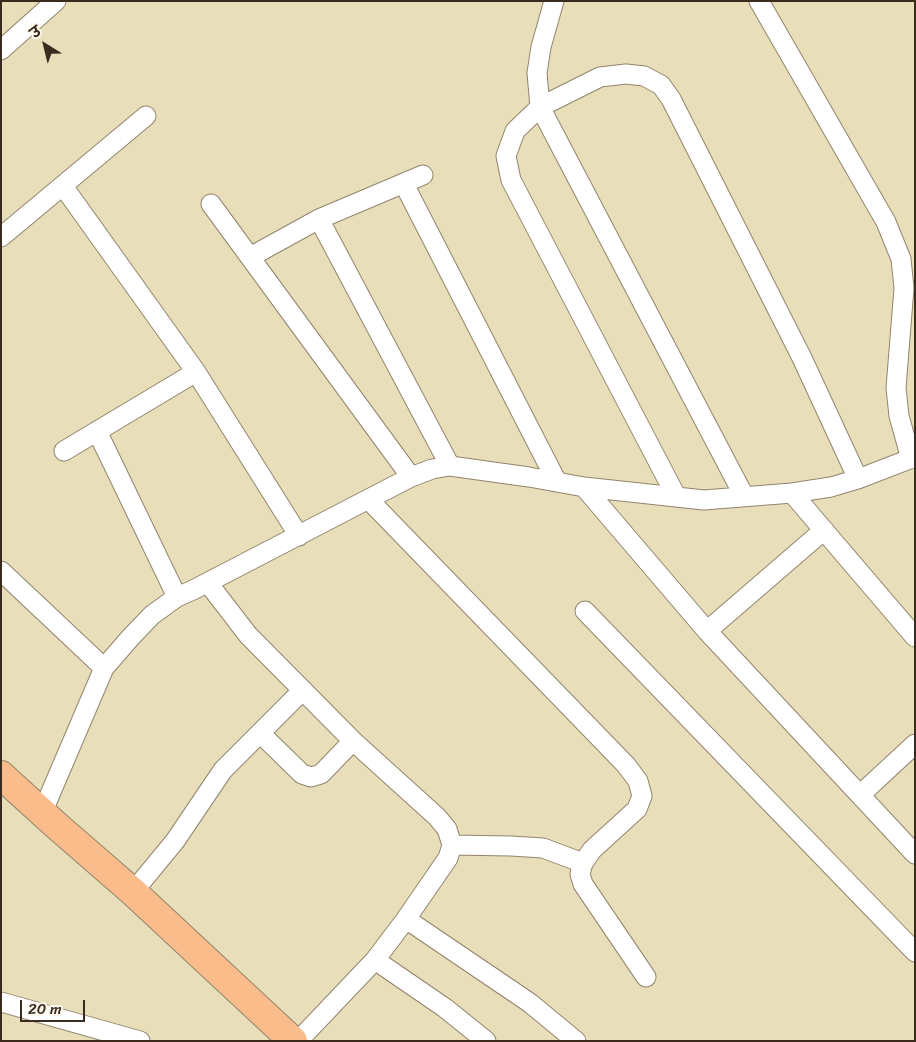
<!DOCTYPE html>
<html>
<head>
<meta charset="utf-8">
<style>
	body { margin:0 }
	#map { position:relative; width:916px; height:1042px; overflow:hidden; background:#e8dfba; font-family:Sriracha,"Playpen Sans Deva",sans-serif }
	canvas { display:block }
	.frame { position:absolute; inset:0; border:2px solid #3b2a1e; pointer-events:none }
	.north { position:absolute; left:20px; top:20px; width:50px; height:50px; -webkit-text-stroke:4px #fbf7ec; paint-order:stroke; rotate:324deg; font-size:14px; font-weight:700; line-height:20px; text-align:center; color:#3b2a1e }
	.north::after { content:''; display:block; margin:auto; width:18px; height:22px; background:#3b2a1e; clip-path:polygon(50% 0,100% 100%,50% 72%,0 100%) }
	.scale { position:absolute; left:20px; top:1000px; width:65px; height:22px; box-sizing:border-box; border:2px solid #3b2a1e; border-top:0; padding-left:6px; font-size:15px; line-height:18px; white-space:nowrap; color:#3b2a1e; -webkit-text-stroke:4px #fbf7ec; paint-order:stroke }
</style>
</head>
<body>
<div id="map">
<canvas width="916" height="1042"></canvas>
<div class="frame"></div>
<div class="north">उ</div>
<div class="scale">20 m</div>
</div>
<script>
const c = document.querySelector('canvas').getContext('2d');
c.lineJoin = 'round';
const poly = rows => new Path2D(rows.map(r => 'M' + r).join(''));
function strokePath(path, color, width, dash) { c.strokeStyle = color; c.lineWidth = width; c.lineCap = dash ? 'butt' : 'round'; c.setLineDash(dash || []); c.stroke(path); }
const street = poly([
	[554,1,541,47,537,73,540,107,744,496],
	[759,1,886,222,901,259,904,288,896,388,899,416,911,459],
	[1,50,56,1],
	[404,184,557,482],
	[63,186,196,372,299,536],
	[211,204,411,477],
	[319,219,450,466],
	[1,237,146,116],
	[250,257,319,219,423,175],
	[97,431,177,597],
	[64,451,196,372],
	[584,487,707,631,915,854],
	[792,493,915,637],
	[676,496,511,180,506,156,515,131,540,107,600,77,626,74,644,76,661,85,671,99,802,358,858,479],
	[369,500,626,765,638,781,642,796,637,809,592,850,583,863,580,874,583,884,646,977],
	[1,571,104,668],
	[208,583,248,635,353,741,437,817,447,829,452,845,448,858,406,919,375,960,298,1041],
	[585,611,915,952],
	[707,631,824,530],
	[260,733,302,774,311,777,321,774,353,741],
	[861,794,915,744],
	[42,813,104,668,130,638,152,615,177,597,193,590,411,477,432,469,450,466,529,477,584,487,704,500,792,493,831,487,858,479,915,457],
	[452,845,511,846,543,848,583,863],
	[133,892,175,841,223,770,303,690],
	[406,919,530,1003,576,1041],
	[375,960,445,1008,486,1041],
	[1,1002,140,1041]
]);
const highway = poly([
	[1,775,57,826,133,892,293,1041]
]);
strokePath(street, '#92846c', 21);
strokePath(highway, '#92846c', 30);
strokePath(street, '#fff', 19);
strokePath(highway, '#f9bc8a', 28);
</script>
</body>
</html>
